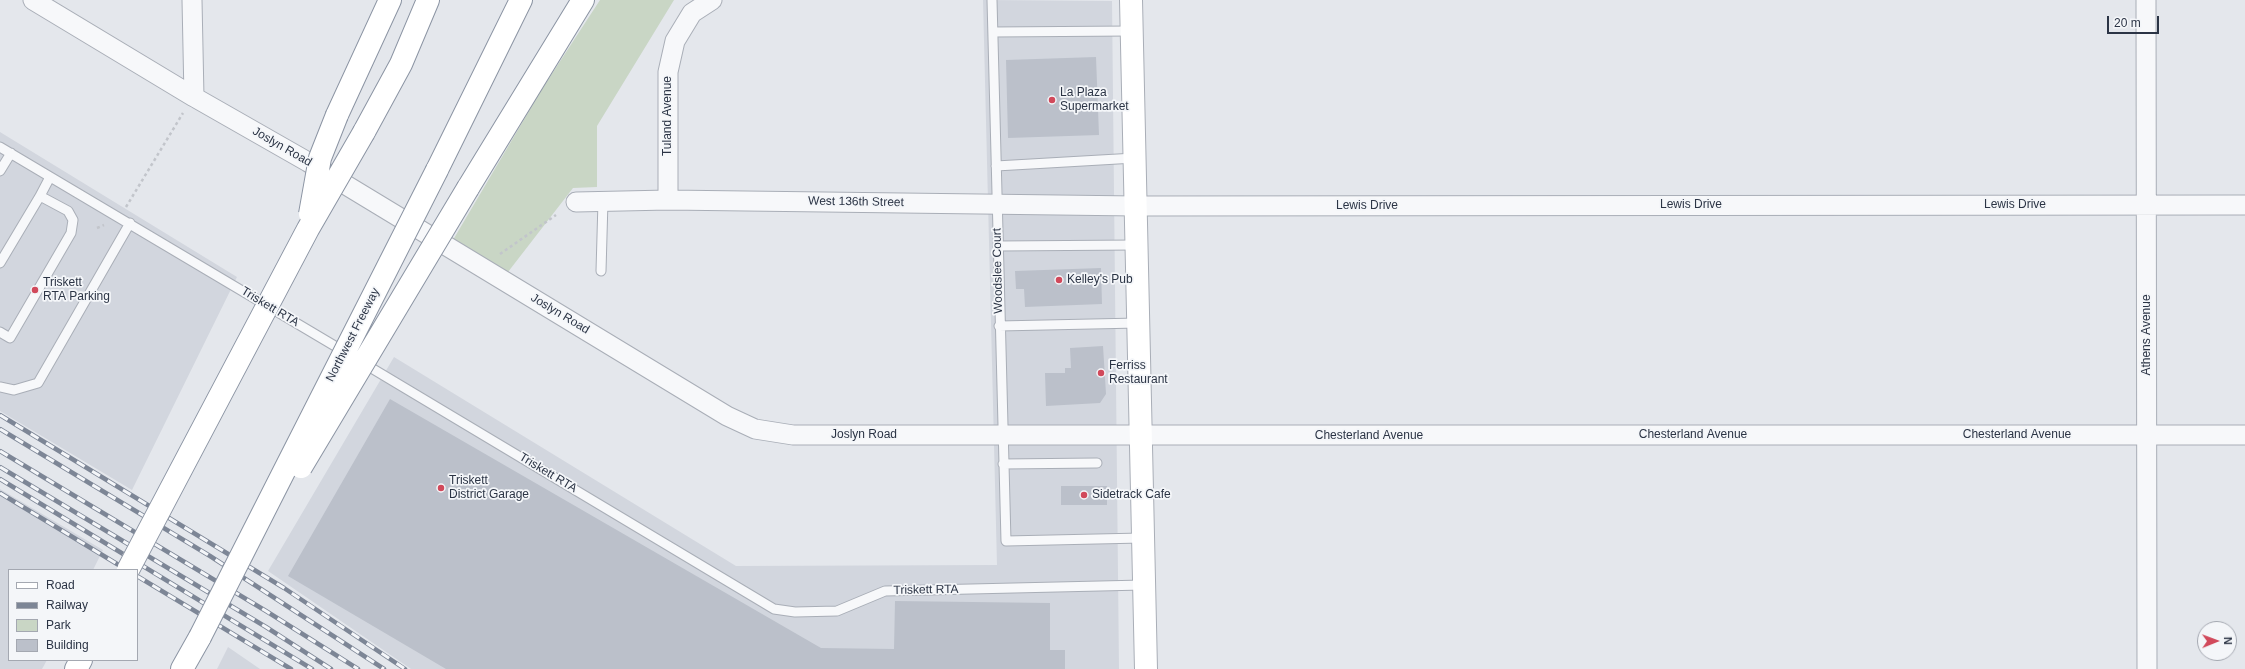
<!DOCTYPE html>
<html>
<head>
<meta charset="utf-8">
<style>
	body { margin:0 }
	#map { position:relative; width:2245px; height:669px; overflow:hidden; background:#e4e7ec; font-family:Arial,sans-serif }
	canvas { display:block }
	.legend { position:absolute; left:8px; top:569px; width:130px; height:92px; box-sizing:border-box; background:#f4f6f9; border:1px solid #a4a8b1; margin:0; padding:5px 7px; list-style:none; font-size:12px; color:#2b3445 }
	.legend li { display:flex; align-items:center; gap:8px; height:20px }
	.legend b { width:20px; border:1px solid #a4a8b1 }
	.north { position:absolute; left:2197px; top:621px; width:40px; height:40px; box-sizing:border-box; background:#f4f6f9; border:1px solid #a4a8b1; border-radius:50%; rotate:89deg; font-size:11px; font-weight:700; line-height:16px; text-align:center; color:#2b3445 }
	.north::after { content:''; display:block; margin:auto; width:14px; height:18px; background:#d1495b; clip-path:polygon(50% 0,100% 100%,50% 72%,0 100%) }
	.scale { position:absolute; left:2107px; top:16px; width:52px; height:18px; box-sizing:border-box; border:2px solid #2b3445; border-top:0; padding-left:5px; font-size:12px; line-height:14px; white-space:nowrap; color:#2b3445; -webkit-text-stroke:3px #f4f6f9; paint-order:stroke }
</style>
</head>
<body>
<div id="map">
<canvas width="2245" height="669"></canvas>
<ul class="legend">
<li><b style="height:5px;background:#fff"></b>Road</li>
<li><b style="height:5px;background:#7d8696"></b>Railway</li>
<li><b style="height:11px;background:#c9d6c5"></b>Park</li>
<li><b style="height:11px;background:#bbc0ca"></b>Building</li>
</ul>
<div class="north">N</div>
<div class="scale">20 m</div>
</div>
<script>
const c = document.querySelector('canvas').getContext('2d');
c.lineJoin = 'round';
function fillPath(path, color) { c.fillStyle = color; c.fill(path, 'evenodd'); }
const poly = rows => new Path2D(rows.map(r => 'M' + r).join(''));
function strokePath(path, color, width, dash) { c.strokeStyle = color; c.lineWidth = width; c.lineCap = dash ? 'butt' : 'round'; c.setLineDash(dash || []); c.stroke(path); }
function write(font, color, halo, rows, align = 'center') {
  c.font = font + ' Arial,sans-serif'; c.lineWidth = 3.5; c.setLineDash([]); c.textBaseline = 'middle'; c.strokeStyle = halo; c.fillStyle = color; for (const [text, x, y, turn = 0] of rows) {
    c.save(); c.translate(x, y); c.rotate((+turn || 0) * Math.PI / 180); c.textAlign = isNaN(turn) ? turn : align; if (halo) c.strokeText(text, 0, 0); c.fillText(text, 0, 0); c.restore();
  }
}
fillPath(poly([
	[983,0,1112,1,1119,669,411,669,268,571,394,357,736,566,997,565],
	[0,132,237,277,132,490,0,411],
	[0,489,103,550,93,570,9,570,9,660,47,660,42,669,0,669],
	[228,647,260,669,217,669]
]), '#d2d6de');
fillPath(poly([
	[600,0,674,0,597,126,597,187,573,188,508,272,453,240,542,89]
]), '#c9d6c5');
fillPath(poly([
	[1096,57,1099,135,1008,138,1006,60],
	[1101,268,1102,304,1025,307,1024,289,1016,289,1015,271],
	[1103,346,1106,394,1100,403,1046,406,1045,373,1065,373,1065,368,1071,368,1070,348],
	[390,399,821,648,894,649,895,601,1050,603,1050,650,1065,650,1065,669,446,669,288,576],
	[1061,486,1107,486,1107,505,1061,505]
]), '#bbc0ca');
const lane = poly([
	[992,0,1006,541,1142,538],
	[993,32,1131,31],
	[0,147,345,352],
	[996,166,1135,158],
	[0,171,11,153],
	[998,246,1136,245],
	[0,263,40,196],
	[601,271,603,201],
	[999,326,1138,323],
	[0,332,10,338,71,233,73,220,68,211,40,196,50,177],
	[363,363,774,609,795,612,837,611,885,591,1143,585],
	[0,387,14,390,38,383,130,223],
	[1003,464,1097,463]
]);
const street = poly([
	[33,0,194,97,308,162,727,416,755,429,793,435,2245,435],
	[192,0,194,97],
	[2146,0,2147,669],
	[668,200,668,72,675,41,692,13,712,0],
	[576,202,668,200,1136,206,2245,205]
]);
const secondary = poly([
	[1131,0,1146,669]
]);
const highway = poly([
	[337,115,390,0],
	[364,132,401,64,428,0],
	[437,170,521,0],
	[468,188,583,0],
	[76,669,81,660],
	[182,669,200,637]
]);
strokePath(lane, '#a9aeb7', 11);
strokePath(street, '#a9aeb7', 21);
strokePath(secondary, '#a9aeb7', 24);
strokePath(highway, '#8b94a3', 24);
strokePath(poly([
	[126,207,183,113],
	[97,228,104,225],
	[500,254,556,215]
]), '#c2c5cb', 2.5, [3, 3]);
strokePath(lane, '#f7f8fa', 9);
strokePath(street, '#f7f8fa', 19);
strokePath(secondary, '#fff', 22);
strokePath(highway, '#fff', 22);
const rail = poly([
	[0,415,284,588,405,669],
	[0,429,210,556,384,669],
	[0,451,266,611,358,669],
	[0,467,266,627,331,669],
	[0,479,312,669],
	[0,493,127,570],
	[137,576,291,669]
]);
strokePath(rail, '#7d8696', 4.5);
strokePath(rail, '#f4f6f9', 3, [9]);
const highwayBridge = poly([
	[310,214,320,158,337,115],
	[301,467,468,188],
	[128,570,308,229,364,132],
	[200,637,437,170]
]);
strokePath(highwayBridge, '#8b94a3', 24, []);
strokePath(highwayBridge, '#fff', 22);
for (const [x, y, r, color] of [
	[1052,100,4,"#d1495b"],
	[1059,280,4,"#d1495b"],
	[35,290,4,"#d1495b"],
	[1101,373,4,"#d1495b"],
	[441,488,4,"#d1495b"],
	[1084,495,4,"#d1495b"]
]) { const dot = new Path2D(); dot.arc(x, y, r, 0, 2 * Math.PI); c.fillStyle = color; c.fill(dot); strokePath(dot, '#f4f6f9', 1.5); }
write('12px', '#2b3445', '#f4f6f9', [
	["La Plaza",1060,93],
	["Supermarket",1060,107],
	["Kelley's Pub",1067,280],
	["Triskett",43,283],
	["RTA Parking",43,297],
	["Ferriss",1109,366],
	["Restaurant",1109,380],
	["Triskett",449,481],
	["District Garage",449,495],
	["Sidetrack Cafe",1092,495]
], 'left');
write('12px', '#2b3445', '#f4f6f9', [
	["Tuland Avenue",668,116,-90],
	["Joslyn Road",282,147,30],
	["West 136th Street",856,202,1],
	["Lewis Drive",1691,205],
	["Lewis Drive",2015,205],
	["Lewis Drive",1367,206],
	["Woodslee Court",998,271,-91],
	["Triskett RTA",270,307,31],
	["Joslyn Road",560,314,31],
	["Northwest Freeway",353,335,-63],
	["Athens Avenue",2147,335,-90],
	["Joslyn Road",864,435],
	["Chesterland Avenue",1693,435],
	["Chesterland Avenue",2017,435],
	["Chesterland Avenue",1369,436],
	["Triskett RTA",548,473,31],
	["Triskett RTA",926,590,-1]
]);
</script>
</body>
</html>
